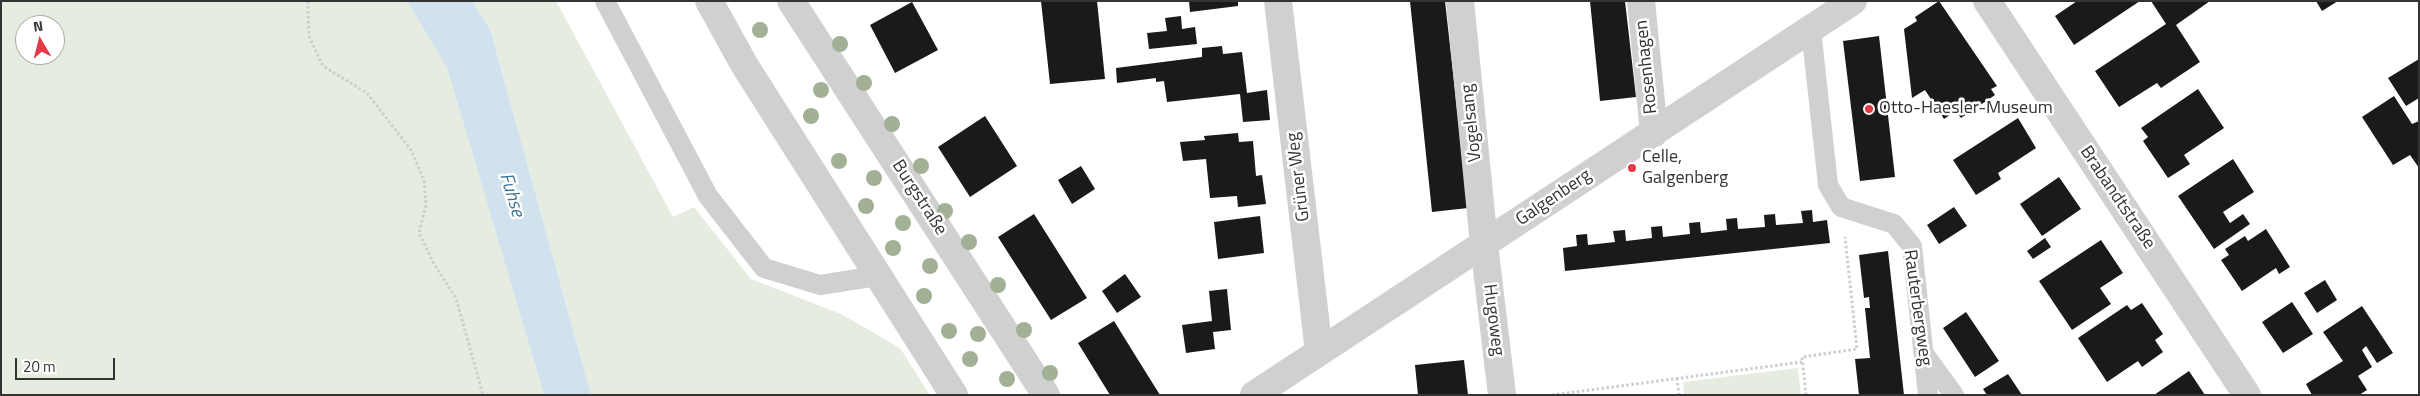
<!DOCTYPE html>
<html>
<head>
<meta charset="utf-8">
<style>
	body { margin:0 }
	#map { position:relative; width:2420px; height:396px; overflow:hidden; background:#fff; font-family:"Titillium Web",sans-serif }
	canvas { display:block }
	.frame { position:absolute; inset:0; border:2px solid #333; pointer-events:none }
	.north { position:absolute; left:15px; top:15px; width:50px; height:50px; box-sizing:border-box; background:#fff; border:1px solid #adadad; border-radius:50%; rotate:352deg; font-size:14px; font-weight:700; line-height:20px; text-align:center; color:#333 }
	.north::after { content:''; display:block; margin:auto; width:18px; height:22px; background:#e63946; clip-path:polygon(50% 0,100% 100%,50% 72%,0 100%) }
	.scale { position:absolute; left:15px; top:358px; width:100px; height:22px; box-sizing:border-box; border:2px solid #333; border-top:0; padding-left:6px; font-size:15px; line-height:18px; white-space:nowrap; color:#333; -webkit-text-stroke:4px #fff; paint-order:stroke }
</style>
</head>
<body>
<div id="map">
<canvas width="2420" height="396"></canvas>
<div class="frame"></div>
<div class="north">N</div>
<div class="scale">20 m</div>
</div>
<script>
const c = document.querySelector('canvas').getContext('2d');
c.lineJoin = 'round';
function fillPath(path, color) { c.fillStyle = color; c.fill(path, 'evenodd'); }
const poly = rows => new Path2D(rows.map(r => 'M' + r).join(''));
function strokePath(path, color, width, dash) { c.strokeStyle = color; c.lineWidth = width; c.lineCap = dash ? 'butt' : 'round'; c.setLineDash(dash || []); c.stroke(path); }
function write(font, color, halo, rows, align = 'center') {
  c.font = font + ' "Titillium Web",sans-serif'; c.lineWidth = 5; c.setLineDash([]); c.textBaseline = 'middle'; c.strokeStyle = halo; c.fillStyle = color; for (const [text, x, y, turn = 0] of rows) {
    c.save(); c.translate(x, y); c.rotate((+turn || 0) * Math.PI / 180); c.textAlign = isNaN(turn) ? turn : align; if (halo) c.strokeText(text, 0, 0); c.fillText(text, 0, 0); c.restore();
  }
}
fillPath(poly([
	[1,1,407,1,447,68,544,395,1,395],
	[25,25,55,25,55,55,25,55],
	[472,1,556,1,673,217,694,207,751,279,841,314,900,348,930,395,591,395,490,29],
	[1798,368,1801,395,1684,395,1683,382]
]), '#e6ecdf');
fillPath(poly([
	[407,1,472,1,490,29,591,395,544,395,447,68]
]), '#cfe2ee');
fillPath(poly([
	[1041,1,1097,1,1105,79,1050,84],
	[1189,1,1238,1,1238,6,1190,12],
	[1410,1,1445,1,1468,208,1432,212],
	[1590,1,1625,1,1636,97,1600,101],
	[1939,1,1997,86,1991,89,1995,95,1961,118,1956,111,1944,119,1925,90,1912,98,1904,29,1917,21,1915,17],
	[2077,1,2140,1,2074,45,2055,16],
	[2151,1,2210,1,2176,25,2200,62,2161,88,2157,83,2119,107,2095,71,2166,24],
	[2316,1,2338,1,2322,11],
	[912,2,938,50,895,73,870,25],
	[1181,16,1182,29,1195,27,1197,44,1149,49,1147,33,1167,31,1165,18],
	[1879,36,1895,177,1860,181,1843,41],
	[1222,46,1223,54,1242,52,1247,93,1267,90,1270,120,1243,122,1240,94,1167,102,1164,81,1156,82,1156,78,1117,83,1116,68,1202,57,1202,48],
	[2419,59,2419,98,2406,106,2388,78],
	[2198,89,2224,128,2184,155,2190,164,2168,178,2143,141,2148,137,2141,128],
	[2394,96,2412,124,2419,121,2419,168,2410,155,2393,165,2362,117],
	[985,116,1017,166,970,197,938,147],
	[2018,118,2036,148,1998,173,2001,179,1976,195,1953,160],
	[1238,133,1239,142,1253,141,1256,176,1262,175,1266,204,1238,207,1237,196,1210,198,1206,159,1183,161,1180,142,1205,140,1204,136],
	[2233,159,2254,192,2223,212,2230,223,2243,214,2250,224,2214,249,2178,196],
	[1081,166,1095,189,1072,204,1058,180],
	[2059,177,2081,209,2042,236,2020,204],
	[1954,207,1967,226,1939,244,1927,225],
	[1812,210,1813,222,1827,220,1830,243,1565,271,1563,248,1577,246,1576,235,1587,234,1588,245,1615,242,1613,231,1625,230,1626,241,1652,238,1651,227,1662,226,1663,237,1690,234,1689,223,1700,222,1701,233,1727,230,1726,219,1737,218,1738,229,1765,227,1764,215,1775,214,1776,225,1803,223,1801,211],
	[1034,214,1087,298,1051,320,998,237],
	[1260,216,1264,253,1218,259,1214,222],
	[2266,229,2290,267,2279,274,2276,268,2242,291,2221,260,2229,255,2225,249,2245,236,2248,241],
	[2045,238,2051,247,2033,259,2027,251],
	[2101,240,2123,273,2100,288,2111,304,2072,330,2039,281],
	[1888,251,1904,395,1859,395,1855,359,1870,358,1865,308,1870,308,1869,297,1864,298,1859,255],
	[1125,274,1141,297,1117,313,1102,291],
	[2325,280,2337,300,2317,313,2304,293],
	[1227,289,1231,330,1213,332,1215,349,1186,353,1182,325,1212,321,1209,291],
	[2292,302,2313,334,2283,353,2262,322],
	[2142,303,2163,334,2155,340,2163,352,2142,367,2138,361,2107,382,2078,338,2127,305,2131,310],
	[2362,306,2393,353,2377,363,2366,346,2362,350,2372,367,2358,376,2367,390,2359,395,2312,395,2306,384,2343,361,2323,332],
	[1966,312,1999,361,1975,377,1943,328],
	[1114,321,1140,363,1160,395,1110,395,1078,343],
	[1464,360,1468,395,1418,395,1415,365],
	[2189,371,2205,395,2154,395],
	[2008,374,2022,395,1987,395,1983,389]
]), '#1a1a1a');
strokePath(poly([
	[308,1,309,36,323,66,367,93,411,150,424,180,426,205,419,233,434,264,456,298,483,395],
	[1677,378,1679,395],
	[1552,395,1802,362],
	[1806,395,1802,357,1857,349,1845,237]
]), '#cdcdcd', 3, [2.5, 2.5]);
strokePath(poly([
	[605,1,708,196,764,268,820,285,877,276],
	[1811,29,1828,185,1841,207,1894,224,1912,246,1928,395],
	[1925,355,1954,395]
]), '#d0d0d0', 20);
strokePath(poly([
	[791,1,1046,395],
	[1278,1,1319,352],
	[1460,1,1484,244,1502,395],
	[1641,1,1654,133],
	[1987,1,2247,395],
	[1254,395,1853,1]
]), '#d0d0d0', 28);
strokePath(poly([
	[709,1,745,66,954,395]
]), '#d0d0d0', 28);
c.fillStyle = '#a2b095';
for (const [x, y] of [
	[760,30],
	[840,44],
	[864,83],
	[821,90],
	[811,116],
	[892,124],
	[839,161],
	[921,166],
	[874,178],
	[866,206],
	[945,211],
	[903,223],
	[969,242],
	[893,248],
	[930,266],
	[998,285],
	[924,296],
	[1024,330],
	[949,331],
	[978,334],
	[970,359],
	[1050,373],
	[1007,379]
]) { c.beginPath(); c.arc(x, y, 8, 0, 2 * Math.PI); c.fill(); }
for (const [x, y, r, color] of [
	[1869,109,5,"#e63946"],
	[1632,168,5,"#e63946"]
]) { const dot = new Path2D(); dot.arc(x, y, r, 0, 2 * Math.PI); c.fillStyle = color; c.fill(dot); strokePath(dot, '#fff', 2); }
write('18px', '#333', '#fff', [
	["Rosenhagen",1647,67,-96],
	["Vogelsang",1472,123,-96],
	["Grüner Weg",1299,177,-97],
	["Burgstraße",919,198,57],
	["Galgenberg",1554,198,-34],
	["Brabandtstraße",2117,198,56],
	["Rauterbergweg",1917,308,82],
	["Hugoweg",1493,320,83]
]);
write('18px', '#333', '#fff', [
	["Otto-Haesler-Museum",1879,109],
	["Celle,",1642,158],
	["Galgenberg",1642,179]
], 'left');
write('italic 19px', '#3f7597', '#fff', [
	["Fuhse",511,195,73]
]);
</script>
</body>
</html>
